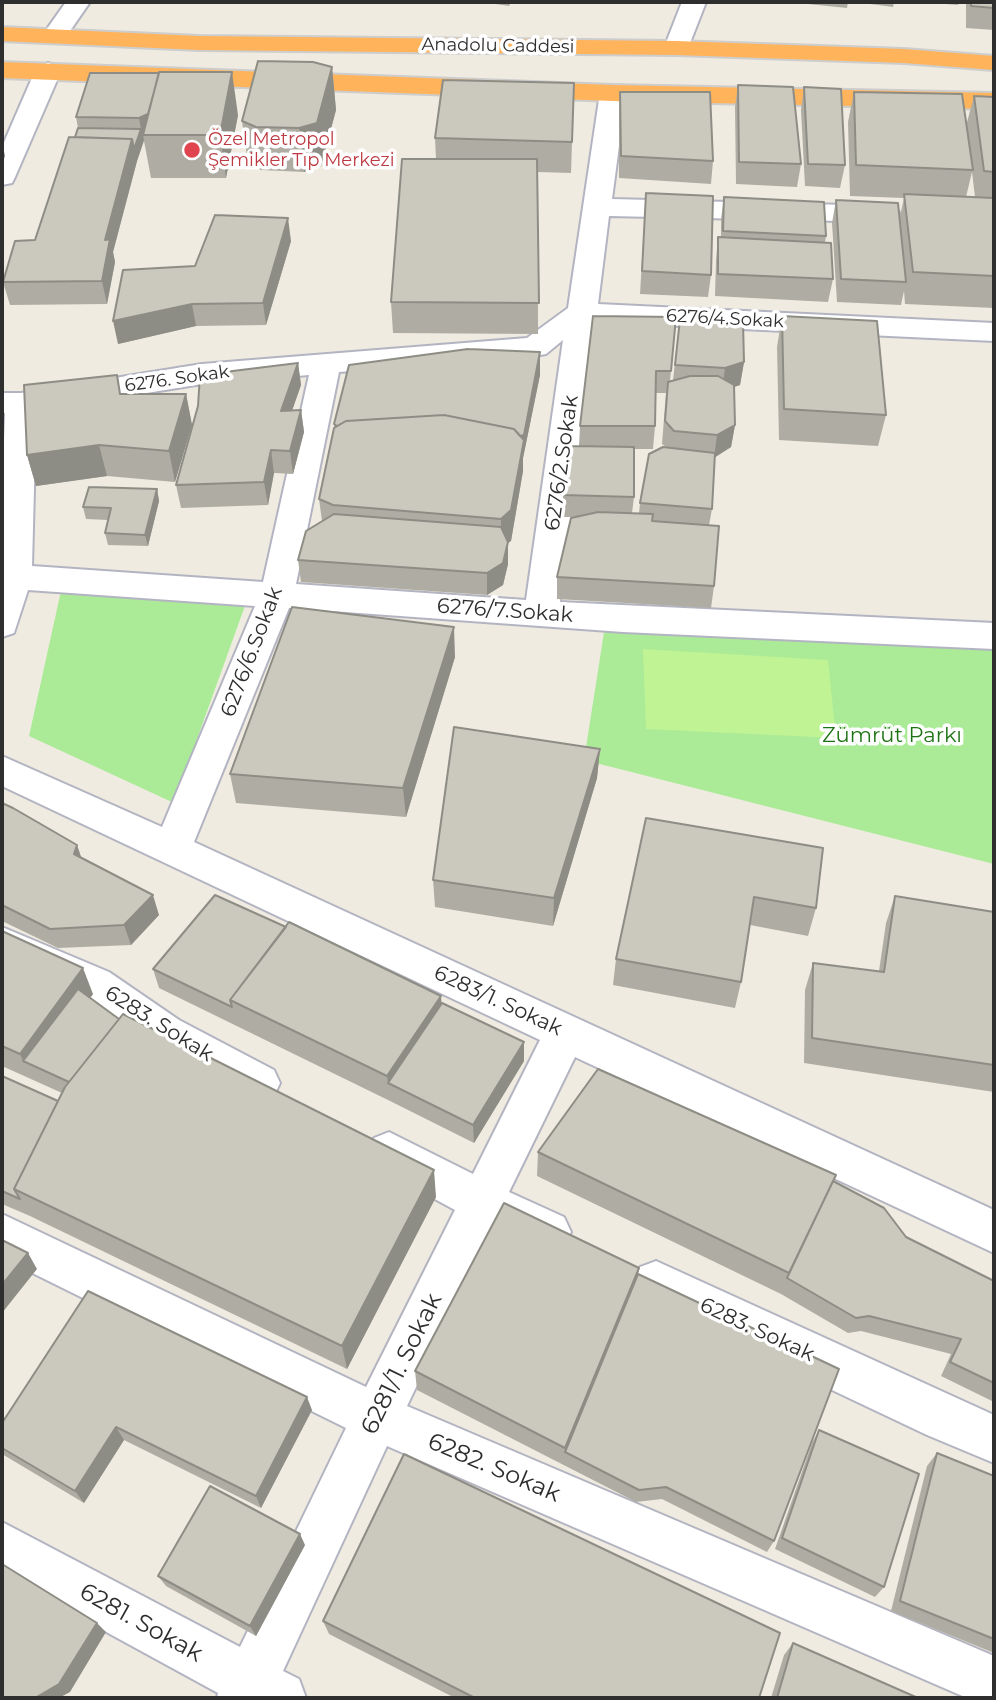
<!DOCTYPE html>
<html>
<head>
<meta charset="utf-8">
<style>
	body { margin:0 }
	#map { position:relative; width:996px; height:1700px; overflow:hidden; background:#f0ebe0; font-family:Montserrat,sans-serif }
	canvas { display:block }
	.frame { position:absolute; inset:0; border:4px solid #2e2e2e; pointer-events:none }
</style>
</head>
<body>
<div id="map">
<canvas width="996" height="1700"></canvas>
<div class="frame"></div>
</div>
<script>
const c = document.querySelector('canvas').getContext('2d');
c.lineJoin = 'round';
function fillPath(path, color) { c.fillStyle = color; c.fill(path, 'evenodd'); }
const poly = rows => new Path2D(rows.map(r => 'M' + r).join(''));
function strokePath(path, color, width, dash) { c.strokeStyle = color; c.lineWidth = width; c.lineCap = dash ? 'butt' : 'round'; c.setLineDash(dash || []); c.stroke(path); }
function write(font, color, halo, rows, align = 'center') {
  c.font = font + ' Montserrat,sans-serif'; c.lineWidth = 7; c.setLineDash([]); c.textBaseline = 'middle'; c.strokeStyle = halo; c.fillStyle = color; for (const [text, x, y, turn = 0] of rows) {
    c.save(); c.translate(x, y); c.rotate((+turn || 0) * Math.PI / 180); c.textAlign = isNaN(turn) ? turn : align; if (halo) c.strokeText(text, 0, 0); c.fillText(text, 0, 0); c.restore();
  }
}
fillPath(poly([
	[61,591,246,603,174,803,29,736],
	[605,626,994,641,994,864,584,760]
]), '#abeb98');
fillPath(poly([
	[643,649,828,660,836,738,646,729]
]), '#bff393');
const street = poly([
	[66,2,90,2,63,41,54,43,45,41,42,36,66,2],
	[682,2,706,2,688,48,685,53,676,55,667,53,664,48,682,2],
	[48,63,57,66,61,71,15,177,12,183,2,185,2,147,35,71,39,66,48,63],
	[613,85,622,88,626,93,612,199,886,206,896,208,900,214,896,220,886,222,609,216,598,304,994,323,994,341,595,322,560,602,994,623,994,649,623,632,289,608,194,842,994,1210,994,1253,575,1057,509,1192,564,1217,571,1232,564,1247,548,1253,492,1228,407,1406,994,1656,994,1698,967,1698,387,1446,283,1671,299,1679,306,1698,217,1698,218,1693,2,1575,2,1522,240,1647,346,1428,2,1258,2,1214,366,1387,455,1210,374,1166,367,1152,374,1138,389,1132,473,1174,540,1040,2,786,2,756,162,827,255,606,28,590,14,633,2,637,2,492,5,413,2,413,2,393,21,393,202,364,527,338,568,308,600,93,604,88,613,85],
	[563,340,526,600,296,584,339,372,535,356,546,354,563,340],
	[309,375,263,582,32,566,36,411,202,384,309,375],
	[2,927,109,972,179,1020,274,1070,280,1083,274,1096,259,1102,244,1096,149,1046,81,996,2,962,2,927],
	[656,1261,994,1415,994,1463,927,1435,640,1299,633,1283,640,1267,656,1261]
]);
const highway = poly([
	[2,27,199,36,676,41,904,49,994,56,994,70,904,63,676,55,199,50,2,41,2,27],
	[2,62,613,85,994,93,994,109,613,101,2,78,2,62]
]);
strokePath(street, '#b3b4c2', 4);
strokePath(highway, '#cdcdcd', 4);
fillPath(street, '#fff');
fillPath(highway, '#ffb45c');
fillPath(poly([
	[482,2,511,2,509,6],
	[788,2,848,2,847,8],
	[855,2,894,2,893,7],
	[921,2,959,2,958,5],
	[966,2,994,2,994,30,966,28],
	[332,67,336,110,321,166,304,172,261,170,248,164,242,121],
	[574,83,571,173,538,172,538,334,393,333,391,302,436,159,435,138],
	[738,85,801,164,797,187,736,184,735,107],
	[804,87,845,165,840,188,805,186,801,110],
	[620,92,713,161,711,184,619,178,619,114],
	[854,92,966,126,974,96,994,97,994,308,905,304,904,291,901,305,837,302,832,223,836,200,900,216,904,198,850,196,848,122],
	[972,172,975,197,966,197],
	[238,115,226,178,151,178,144,141,137,161,113,252,115,262,107,304,10,305,3,282,35,240,78,128,76,117],
	[646,193,711,275,708,297,640,294],
	[724,197,826,236,825,242,833,279,828,302,715,296,716,260,718,237,721,237,721,219],
	[291,241,266,325,196,326,118,344,195,266],
	[782,316,886,415,878,446,779,440,777,347],
	[676,317,670,381,673,380,680,319,744,362,740,385,734,387,735,425,731,447,715,457,712,509,709,525,714,586,711,608,557,599,557,577,571,517,562,517,563,495,579,446,580,426],
	[656,393,666,393,662,444,666,447,640,503,639,513,632,513,634,497,634,449,653,449,655,426],
	[298,363,301,385,292,410,301,410,304,432,293,474,274,473,268,505,181,508,176,485],
	[540,375,523,458,523,471,511,541,508,543,508,564,503,585,487,595,301,582,298,560,322,521,319,499,334,428,334,424],
	[121,394,186,394,192,425,175,482,107,476,36,486,27,455],
	[157,489,159,501,148,546,108,545,105,533,108,520,86,519,83,507],
	[455,657,406,817,236,803,230,774],
	[600,749,597,778,553,926,435,907,433,880],
	[2,803,81,858,159,915,131,945,58,948,2,921],
	[646,818,816,908,808,936,750,925,741,982,735,1008,613,985,616,959],
	[895,896,994,912,994,1092,804,1063,805,990,813,963,879,971,886,923],
	[2,931,93,994,90,998,119,1019,436,1197,347,1369,30,1216,2,1204,2,1076,58,1101,62,1093,2,1066],
	[153,969,442,1003,524,1042,524,1061,474,1143,390,1101,159,988],
	[538,1152,833,1181,906,1237,994,1281,994,1402,941,1376,951,1354,861,1331,848,1333,781,1294,537,1176],
	[639,1268,638,1274,774,1541,767,1552,662,1499,636,1502,417,1390,415,1371],
	[312,1410,261,1508,124,1440,84,1503,2,1454,2,1423],
	[819,1430,884,1587,875,1597,775,1549,812,1443],
	[937,1453,994,1476,994,1653,891,1611,927,1466],
	[305,1545,256,1636,166,1586,158,1576],
	[323,1621,759,1698,455,1698,329,1634],
	[793,1643,918,1698,771,1698,784,1655]
]), '#afada3');
fillPath(poly([
	[332,67,336,110,321,166,304,172,299,128],
	[232,72,238,115,226,178,220,135],
	[153,112,143,135,144,140,137,161,113,252,115,262,107,304,102,281,105,240,132,139,141,129,139,118],
	[2,142,5,156,2,164],
	[288,218,291,241,266,325,263,303],
	[192,304,196,326,118,344,113,321],
	[540,352,540,375,523,458,523,471,511,541,508,543,508,564,503,585,487,595,487,573,501,549,501,519],
	[744,362,740,385,722,391,725,368],
	[298,363,301,385,284,434,281,411],
	[186,394,192,425,175,482,169,451],
	[301,410,304,432,293,474,290,451],
	[735,425,731,447,714,458,717,435],
	[99,445,107,476,36,486,27,455],
	[271,450,274,473,268,505,264,482],
	[157,489,159,501,148,546,145,535],
	[454,627,455,657,406,817,403,788],
	[600,749,597,778,553,926,554,898],
	[77,845,84,865,74,854],
	[153,895,159,915,131,945,124,925],
	[83,968,93,994,40,1069,23,1061,20,1054],
	[441,996,443,1022,388,1083,387,1076],
	[524,1042,524,1061,474,1143,473,1125],
	[434,1170,436,1197,347,1369,342,1346],
	[28,1253,37,1269,2,1313,2,1285],
	[639,1268,635,1290,565,1452,565,1448],
	[307,1397,312,1410,261,1508,256,1496],
	[116,1427,124,1440,84,1503,75,1491],
	[300,1534,305,1545,256,1636,250,1626],
	[97,1623,106,1632,70,1692,59,1698,35,1698]
]), '#8e8d85');
const building = poly([
	[971,2,994,2,994,8,971,6,971,2],
	[258,61,313,62,332,67,317,123,299,128,256,127,242,121,258,61],
	[159,72,232,72,220,135,143,135,159,72],
	[90,73,159,73,148,114,139,118,76,117,90,73],
	[443,80,574,83,572,142,435,138,443,80],
	[738,85,793,87,801,164,739,162,738,85],
	[804,87,841,89,845,165,808,164,804,87],
	[620,92,710,92,713,161,621,156,620,92],
	[854,92,962,94,973,170,856,165,854,92],
	[974,96,994,97,994,172,984,171,974,96],
	[78,128,141,129,134,149,132,139,75,137,78,128],
	[69,137,132,139,105,240,110,239,102,281,3,282,15,241,35,240,69,137],
	[402,159,537,159,539,303,391,302,402,159],
	[646,193,713,196,711,275,642,271,646,193],
	[904,194,994,198,994,276,913,272,904,194],
	[724,197,824,202,826,236,723,231,724,197],
	[836,200,898,203,906,282,841,279,836,200],
	[215,215,288,218,263,303,192,304,113,321,123,270,195,266,215,215],
	[718,237,831,243,833,279,718,274,718,237],
	[593,316,676,317,671,371,656,371,655,426,580,426,593,316],
	[782,316,877,321,886,415,784,409,782,316],
	[680,319,743,322,744,362,725,368,675,365,680,319],
	[468,349,540,352,524,435,520,436,514,429,444,415,346,421,337,426,334,424,349,365,468,349],
	[298,363,281,411,301,410,290,451,271,450,264,482,176,485,198,406,200,375,298,363],
	[117,375,120,394,186,394,169,451,99,445,27,455,24,385,117,375],
	[690,376,718,376,734,385,735,425,717,435,674,431,665,421,668,382,690,376],
	[444,415,514,429,524,440,511,510,501,519,333,505,319,499,334,428,346,421,444,415],
	[572,446,634,447,634,497,563,495,572,446],
	[663,447,715,453,712,509,640,503,649,454,663,447],
	[89,487,157,489,145,535,105,533,111,508,83,507,89,487],
	[598,512,653,514,652,521,719,526,714,586,557,577,571,518,598,512],
	[334,514,501,527,508,542,503,563,487,573,298,560,306,531,334,514],
	[292,607,454,627,403,788,230,774,292,607],
	[454,727,600,749,554,898,433,880,454,727],
	[2,803,13,808,77,845,74,854,153,895,124,925,50,929,2,905,2,803],
	[646,818,823,848,816,908,754,897,741,982,616,959,646,818],
	[215,895,286,927,230,1000,232,1007,153,969,215,895],
	[895,896,994,912,994,1065,812,1038,813,963,884,972,895,896],
	[289,922,441,996,387,1076,230,1000,289,922],
	[2,931,83,968,20,1054,2,1046,2,931],
	[78,989,119,1019,69,1082,23,1061,78,989],
	[442,1003,524,1042,473,1125,388,1083,442,1003],
	[123,1014,434,1170,342,1346,14,1189,65,1087,123,1014],
	[598,1069,836,1175,789,1273,538,1152,598,1069],
	[2,1076,58,1101,14,1189,20,1199,2,1191,2,1076],
	[833,1181,884,1208,906,1237,994,1281,994,1383,950,1362,961,1339,869,1316,856,1318,787,1278,833,1181],
	[504,1203,639,1268,565,1448,415,1371,504,1203],
	[2,1240,28,1253,2,1285,2,1240],
	[638,1274,839,1369,774,1541,666,1487,639,1490,565,1452,638,1274],
	[88,1291,307,1397,256,1496,116,1427,75,1491,2,1448,2,1423,88,1291],
	[819,1430,919,1474,884,1587,782,1538,819,1430],
	[937,1453,994,1476,994,1639,900,1601,937,1453],
	[404,1454,780,1633,759,1698,475,1698,323,1621,404,1454],
	[210,1486,300,1534,250,1626,158,1576,210,1486],
	[2,1564,97,1623,59,1684,35,1698,2,1698,2,1564],
	[793,1643,918,1698,777,1698,793,1643]
]);
fillPath(building, '#cbc9be');
strokePath(building, '#8e8d85', 2);
for (const [x, y, r, color] of [
	[192,150,9,"#e0444e"]
]) { const dot = new Path2D(); dot.arc(x, y, r, 0, 2 * Math.PI); c.fillStyle = color; c.fill(dot); strokePath(dot, '#fff', 2.5); }
write('18px', '#2e2e2e', '#fff', [
	["Anadolu Caddesi",498,46,1],
	["6276/4.Sokak",725,319,3],
	["6276. Sokak",177,379,-8]
]);
write('18px', '#be3a42', '#fff', [
	["Özel Metropol",208,140],
	["Şemikler Tıp Merkezi",208,161]
], 'left');
write('21px', '#2e2e2e', '#fff', [
	["6276/2.Sokak",562,463,-82],
	["6276/7.Sokak",505,611,4],
	["6276/6.Sokak",252,652,-69],
	["6283/1. Sokak",498,1001,25],
	["6283. Sokak",159,1024,32],
	["6283. Sokak",757,1330,25]
]);
write('21px', '#1e7414', '#fff', [
	["Zümrüt Parkı",892,736]
]);
write('24px', '#2e2e2e', '#fff', [
	["6281/1. Sokak",402,1364,-64],
	["6282. Sokak",494,1468,23],
	["6281. Sokak",141,1623,29]
]);
</script>
</body>
</html>
